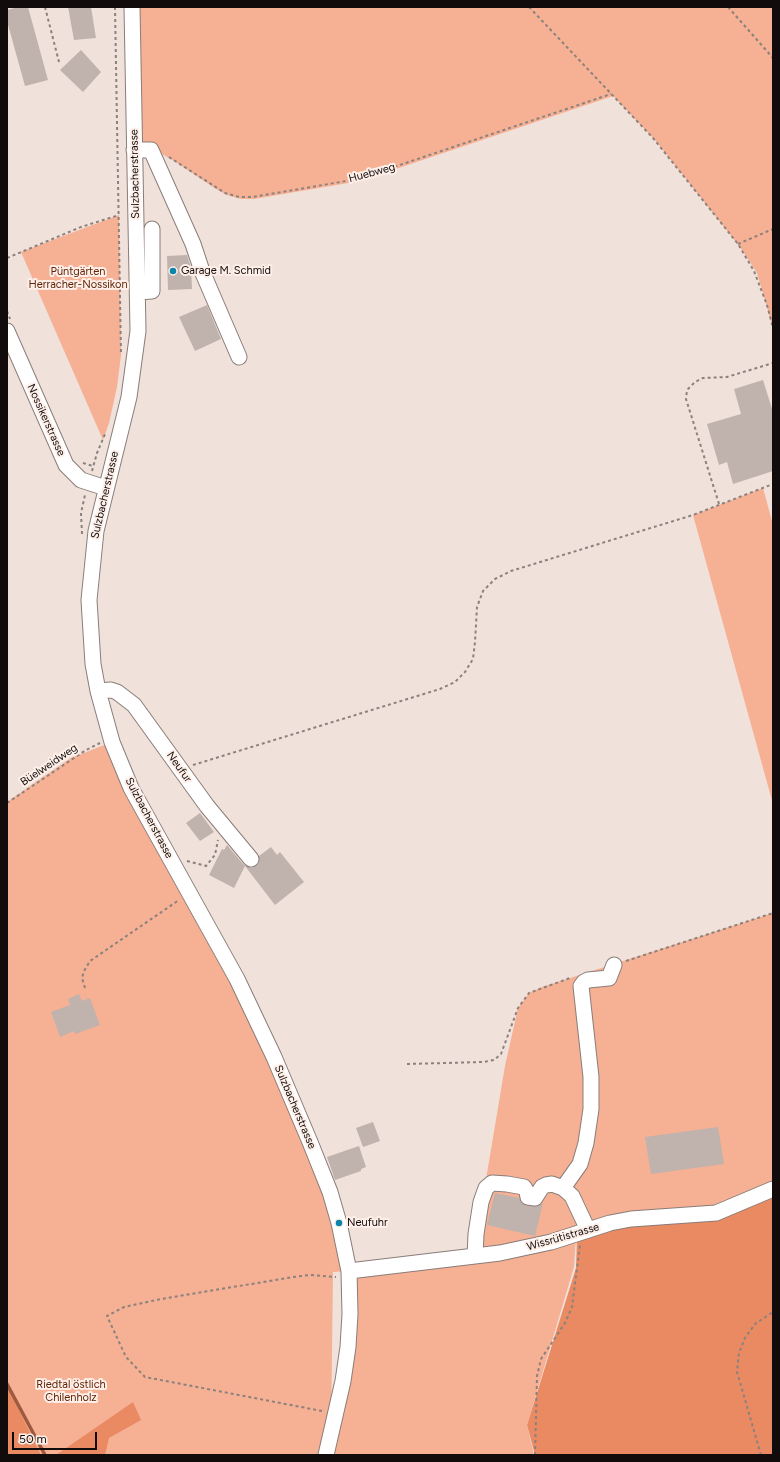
<!DOCTYPE html>
<html>
<head>
<meta charset="utf-8">
<style>
	body { margin:0 }
	#map { position:relative; width:780px; height:1462px; overflow:hidden; background:#f0e1db; font-family:Figtree,sans-serif }
	canvas { display:block }
	.frame { position:absolute; inset:0; border:8px solid #110c0b; pointer-events:none }
	.scale { position:absolute; left:12px; top:1432px; width:85px; height:18px; box-sizing:border-box; border:2px solid #110c0b; border-top:0; padding-left:5px; font-size:12px; line-height:14px; white-space:nowrap; color:#110c0b; -webkit-text-stroke:3px #feefe9; paint-order:stroke }
</style>
</head>
<body>
<div id="map">
<canvas width="780" height="1462"></canvas>
<div class="frame"></div>
<div class="scale">50 m</div>
</div>
<script>
const c = document.querySelector('canvas').getContext('2d');
c.lineJoin = 'round';
function fillPath(path, color) { c.fillStyle = color; c.fill(path, 'evenodd'); }
const poly = rows => new Path2D(rows.map(r => 'M' + r).join(''));
function strokePath(path, color, width, dash) { c.strokeStyle = color; c.lineWidth = width; c.lineCap = dash ? 'butt' : 'round'; c.setLineDash(dash || []); c.stroke(path); }
function write(font, color, halo, rows, align = 'center') {
  c.font = font + ' Figtree,sans-serif'; c.lineWidth = 4; c.setLineDash([]); c.textBaseline = 'middle'; c.strokeStyle = halo; c.fillStyle = color; for (const [text, x, y, turn = 0] of rows) {
    c.save(); c.translate(x, y); c.rotate((+turn || 0) * Math.PI / 180); c.textAlign = isNaN(turn) ? turn : align; if (halo) c.strokeText(text, 0, 0); c.fillText(text, 0, 0); c.restore();
  }
}
fillPath(poly([
	[125,7,773,7,773,328,757,273,740,247,655,140,613,96,360,181,254,199,241,199,227,195,216,189,174,161,136,139],
	[119,215,121,355,117,387,109,423,103,440,21,252],
	[763,488,773,525,773,804,693,515],
	[112,742,190,893,310,1142,349,1271,473,1257,505,1066,518,1008,529,993,542,987,773,913,773,1189,743,1203,576,1237,574,1267,527,1425,534,1455,28,1455,7,1425,7,802,71,758],
	[348,1271,343,1381,331,1432,333,1272]
]), '#f6b094');
fillPath(poly([
	[773,1190,773,1455,535,1455,527,1425,576,1268,577,1237,681,1217],
	[7,1387,9,1390,41,1455,7,1455],
	[133,1402,141,1420,109,1438,105,1455,56,1455]
]), '#ea8a63');
strokePath(poly([
	[7,1384,45,1455]
]), '#9e5a3e', 3.5);
fillPath(poly([
	[18,7,28,7,48,80,25,86,7,21,7,10],
	[68,7,91,7,96,38,74,40],
	[81,50,101,72,83,92,60,70],
	[187,255,191,268,192,289,168,290,167,256],
	[207,305,221,339,195,351,179,317],
	[763,380,773,412,773,471,733,484,727,462,719,465,707,424,741,414,734,389],
	[200,813,214,832,200,841,186,823],
	[227,845,244,865,252,868,259,862,259,856,271,847,277,855,280,852,304,882,275,905,245,866,234,888,209,875,222,849,224,850],
	[79,994,82,1001,90,998,100,1025,75,1034,74,1031,60,1037,51,1012,70,1005,68,999],
	[373,1122,380,1141,363,1147,356,1128],
	[718,1127,724,1164,651,1174,645,1137],
	[359,1146,366,1167,361,1169,361,1171,335,1180,327,1157],
	[495,1193,519,1198,522,1203,527,1206,538,1206,543,1203,535,1236,487,1225]
]), '#c0b2ac');
const minor = poly([
	[132,7,138,331,129,397,96,531,89,600,93,664,98,691,112,742,131,788,237,979,274,1057,310,1142,330,1192,339,1223,349,1271,350,1314,348,1347,343,1381,326,1455],
	[134,150,151,150,193,244,202,271,239,357],
	[138,292,152,291,152,229],
	[7,331,66,465,81,480,106,488],
	[98,691,111,690,117,692,134,705,207,806,251,859],
	[563,1188,580,1164,586,1143,591,1109,591,1077,581,986,584,982,588,980,609,978,614,965],
	[475,1256,476,1234,481,1202,486,1188,492,1183,507,1184,524,1187,527,1192,528,1197,535,1198,542,1187,546,1185,552,1184,563,1188,572,1196,588,1230],
	[349,1271,500,1253,551,1242,610,1223,631,1219,716,1213,773,1189]
]);
strokePath(minor, '#8a7d78', 17);
strokePath(poly([
	[45,7,59,62],
	[115,7,121,354],
	[529,7,653,138,738,244,754,271,767,305,773,328],
	[728,7,773,58],
	[169,157,225,193,239,197,252,197,358,179,611,94],
	[738,244,773,229],
	[7,258,81,227,119,215],
	[7,311,10,319],
	[83,463,93,466],
	[92,471,97,453,105,434],
	[719,504,686,399,687,390,695,382,703,378,727,377,773,363],
	[82,534,81,513,85,495],
	[193,765,440,689,455,682,465,672,473,659,475,642,477,607,483,591,495,579,511,571,693,515,773,484],
	[7,803,86,750,100,743],
	[187,861,206,866,215,855,218,840],
	[626,961,773,913],
	[85,988,82,978,84,971,90,961,179,900],
	[407,1064,483,1062,494,1060,501,1054,518,1008,529,993,570,978],
	[322,1411,145,1377,126,1357,107,1316,124,1307,161,1299,293,1277,310,1275,336,1277],
	[535,1455,537,1376,541,1359,565,1323,572,1307,580,1245],
	[761,1455,737,1372,739,1353,745,1338,755,1324,773,1312]
]), '#8b817d', 2, [3, 3]);
strokePath(minor, '#fff', 15);
for (const [x, y, r, color] of [
	[173,271,4,"#0c85aa"],
	[339,1223,4,"#0c85aa"]
]) { const dot = new Path2D(); dot.arc(x, y, r, 0, 2 * Math.PI); c.fillStyle = color; c.fill(dot); strokePath(dot, '#feefe9', 1.5); }
write('11px', '#110c0b', '#feefe9', [
	["Huebweg",372,173,-15],
	["Sulzbacherstrasse",135,174,-91],
	["Nossikerstrasse",46,420,66],
	["Sulzbacherstrasse",105,495,-77],
	["Büelweidweg",49,765,-34],
	["Neufur",179,767,55],
	["Sulzbacherstrasse",149,818,62],
	["Sulzbacherstrasse",295,1107,67],
	["Wissrütistrasse",563,1237,-16]
]);
write('11px', '#110c0b', '#feefe9', [
	["Garage M. Schmid",181,271],
	["Neufuhr",347,1223]
], 'left');
write('11px', '#5f2406', '#feefe9', [
	["Püntgärten",78,272],
	["Herracher-Nossikon",78,285],
	["Riedtal östlich",71,1385],
	["Chilenholz",71,1398]
]);
</script>
</body>
</html>
